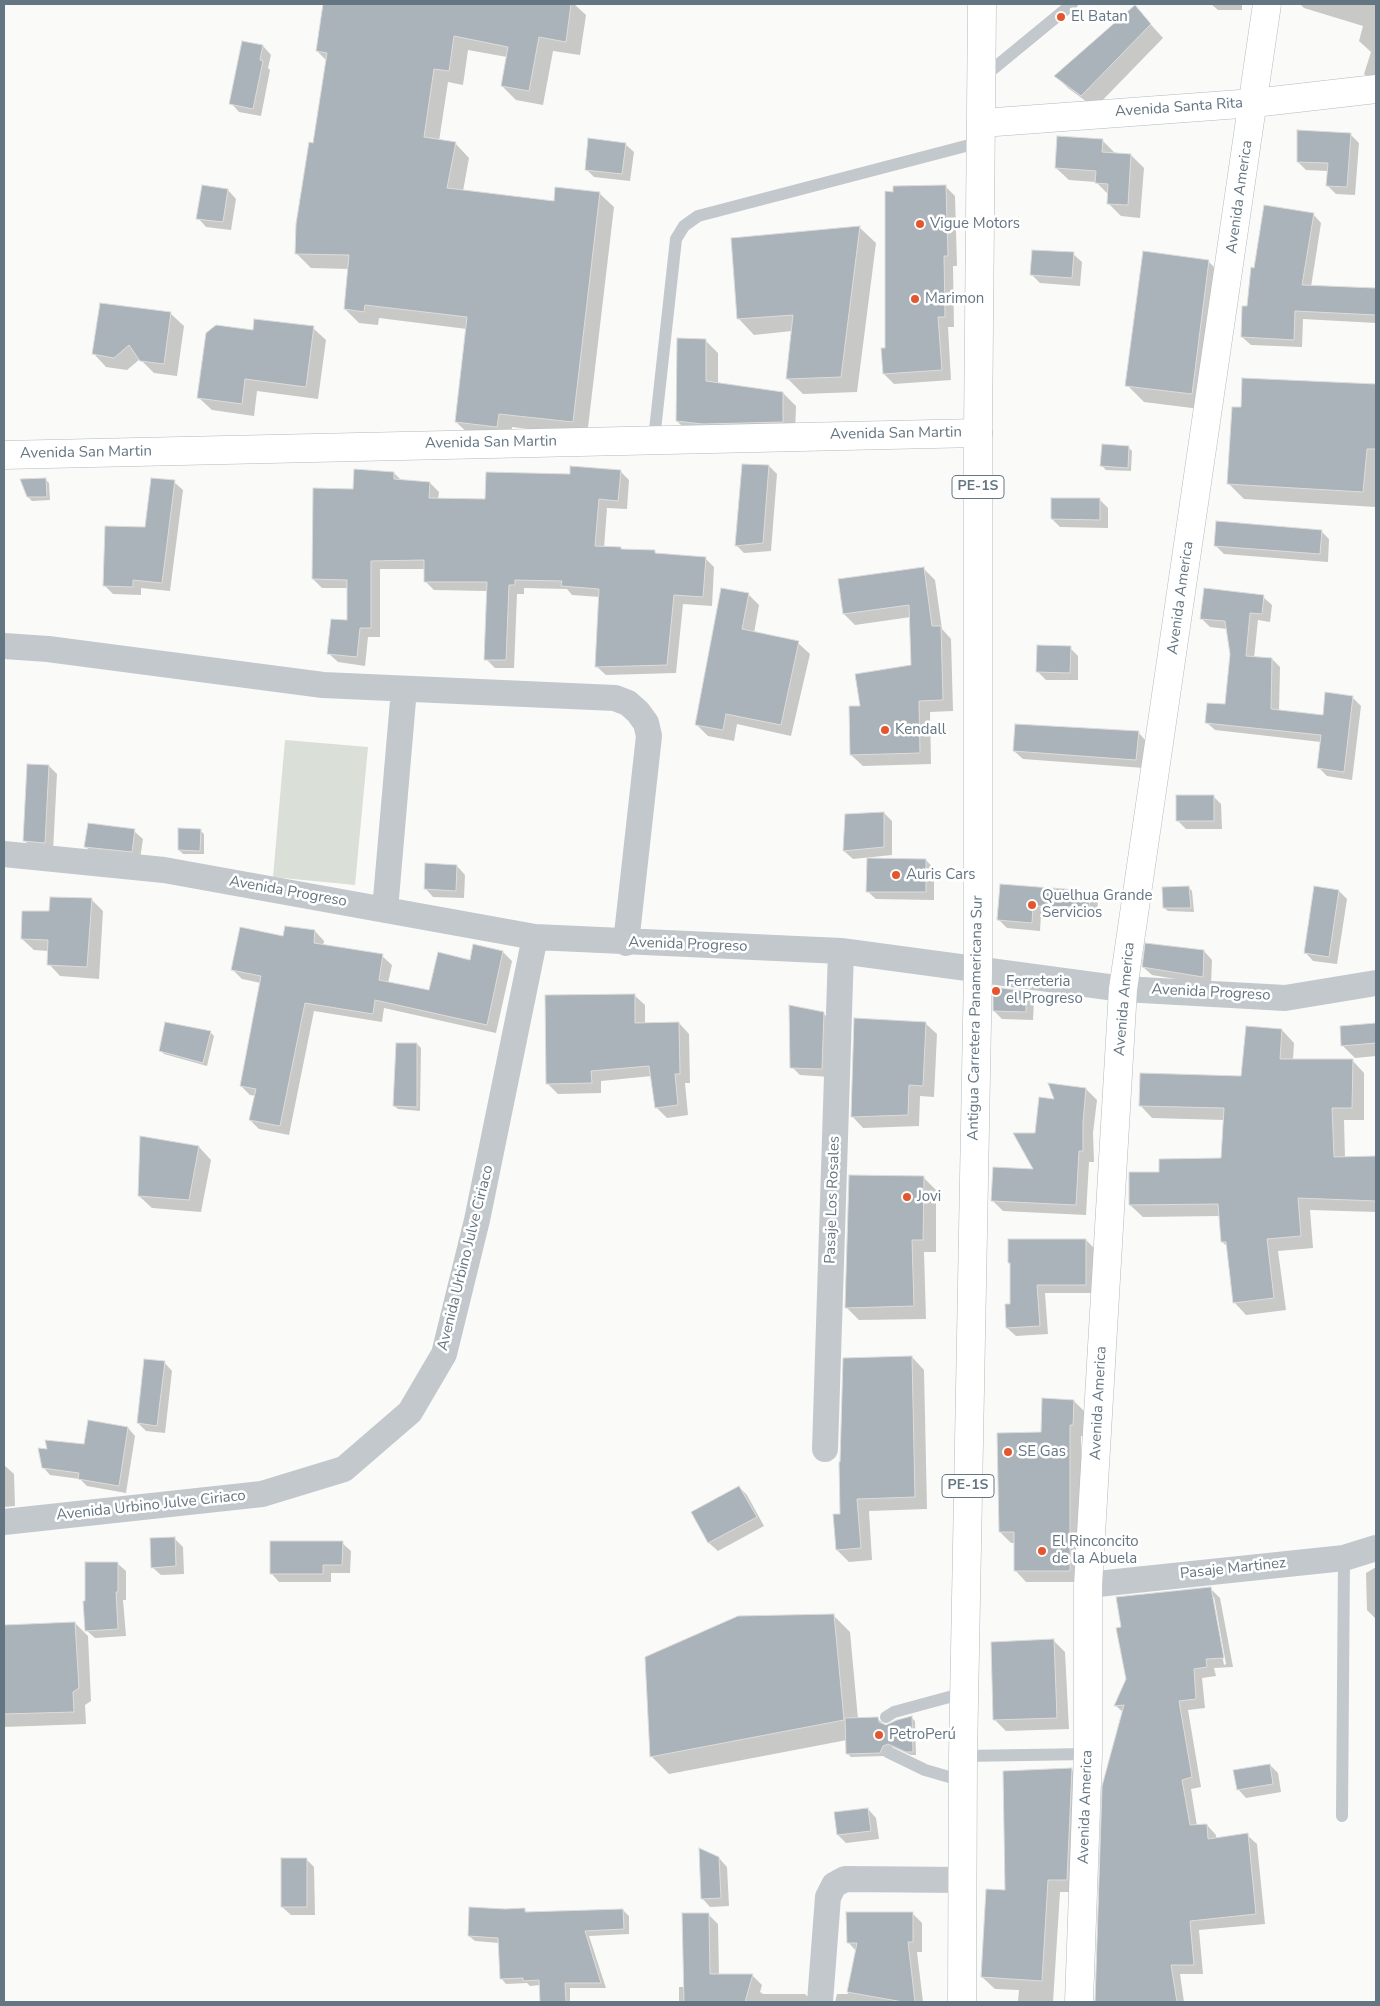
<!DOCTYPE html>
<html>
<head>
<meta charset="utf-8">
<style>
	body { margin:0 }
	#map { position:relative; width:1380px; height:2006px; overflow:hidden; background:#fafaf8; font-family:"Nunito Sans",sans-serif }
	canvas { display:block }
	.frame { position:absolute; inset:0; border:5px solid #657683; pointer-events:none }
</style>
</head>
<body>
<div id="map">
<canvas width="1380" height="2006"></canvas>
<div class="frame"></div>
</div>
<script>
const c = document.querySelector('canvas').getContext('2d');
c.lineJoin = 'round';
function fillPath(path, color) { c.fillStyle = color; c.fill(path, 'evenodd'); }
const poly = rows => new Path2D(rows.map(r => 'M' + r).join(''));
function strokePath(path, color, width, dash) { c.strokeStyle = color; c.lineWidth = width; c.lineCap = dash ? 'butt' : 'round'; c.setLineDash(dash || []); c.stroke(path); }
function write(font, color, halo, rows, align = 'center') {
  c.font = font + ' "Nunito Sans",sans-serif'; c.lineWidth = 5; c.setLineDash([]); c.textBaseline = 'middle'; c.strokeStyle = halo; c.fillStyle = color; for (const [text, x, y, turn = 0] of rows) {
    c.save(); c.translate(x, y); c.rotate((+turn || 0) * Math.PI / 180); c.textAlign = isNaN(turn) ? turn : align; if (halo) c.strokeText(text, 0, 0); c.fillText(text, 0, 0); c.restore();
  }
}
fillPath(poly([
	[285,740,368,747,355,885,273,877]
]), '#dadfd7');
fillPath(poly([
	[324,4,574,4,586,15,580,55,553,51,543,105,516,100,502,86,507,57,468,50,463,85,448,82,439,141,455,143,469,158,463,191,555,202,599,193,614,207,587,436,512,427,511,441,471,436,456,422,467,329,379,318,378,325,359,323,345,309,349,269,311,268,297,254,327,61,317,51],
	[1211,4,1242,4,1242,10,1218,10],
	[1300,4,1376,4,1376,84,1364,74,1371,52,1359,41,1363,26,1304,8],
	[1135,7,1163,38,1095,108,1068,88,1056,76],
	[243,42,263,46,271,55,268,68,270,70,261,116,239,112,231,103],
	[1350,134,1359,143,1355,195,1336,194,1327,185,1328,171,1306,170,1298,162],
	[1102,140,1115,153,1131,155,1144,168,1140,218,1121,216,1108,203,1109,195,1096,182,1069,180,1056,168],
	[625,144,634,152,630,181,594,177,586,169],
	[203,186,228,190,236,199,231,230,206,227,198,218],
	[945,186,955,196,957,266,953,266,954,327,948,327,951,380,894,384,884,374,894,194],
	[1313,214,1321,223,1311,287,1376,289,1376,323,1303,319,1302,347,1251,345,1242,337,1255,270],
	[860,228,876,243,857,392,803,394,787,378,792,331,754,335,739,319],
	[1073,254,1082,262,1080,286,1040,283,1031,274],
	[1208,261,1225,278,1208,410,1144,402,1127,385],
	[101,304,171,314,184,326,177,376,154,373,140,359,127,370,106,367,94,354],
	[313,328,326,340,318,399,257,391,254,416,212,410,199,398,254,331],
	[705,340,718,353,718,384,783,393,796,406,795,434,690,434,677,421],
	[1243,380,1376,385,1376,507,1244,499,1228,483,1242,409],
	[1128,447,1132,451,1131,471,1106,470,1102,466],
	[769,466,777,474,771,551,744,553,736,545],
	[620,471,629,480,627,509,607,508,604,548,622,551,654,551,658,555,705,558,714,567,712,606,683,604,676,673,606,675,596,666,600,597,572,595,567,589,524,588,524,594,517,594,514,668,495,668,486,659,488,591,434,590,425,581,425,569,380,569,380,637,368,637,365,666,338,662,328,653,348,622,348,588,322,588,313,579,354,490,394,473,402,481,430,483,439,492,438,499,486,500,571,475],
	[45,479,49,483,50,500,32,501,28,497],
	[174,482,183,490,170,591,141,588,141,595,113,594,104,585,146,529],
	[1100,500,1108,508,1108,528,1060,527,1052,519],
	[1321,531,1329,539,1328,562,1224,554,1215,545],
	[923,568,935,580,942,629,951,639,953,711,930,712,931,764,863,766,851,755,861,707,912,666,911,617,855,625,844,614,839,581],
	[748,594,759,605,754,633,798,643,810,654,791,736,737,724,734,741,708,736,697,725],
	[1263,597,1272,605,1270,622,1258,620,1254,658,1272,659,1280,667,1279,711,1324,716,1326,693,1353,698,1361,706,1352,780,1327,776,1319,768,1321,742,1215,730,1206,722,1226,706,1231,654,1227,629,1210,627,1202,619],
	[1070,648,1078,656,1078,680,1046,680,1037,671],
	[1138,732,1146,741,1144,768,1023,759,1014,751],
	[49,766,57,774,53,851,33,849,24,840],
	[1213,796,1221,804,1222,829,1186,829,1178,821],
	[884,813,892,821,892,855,853,859,844,851],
	[200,830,204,834,204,854,183,854,179,850],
	[134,831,143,839,140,859,94,855,86,847],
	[926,860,934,869,934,900,876,899,867,891],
	[457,866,465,875,464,898,433,897,425,888],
	[1001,886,1089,893,1098,901,1097,915,1041,914,1040,931,1007,928,999,920],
	[1188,887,1192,891,1194,912,1168,911,1164,908],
	[1339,891,1347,899,1337,964,1313,961,1305,952],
	[91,899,103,911,99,979,60,976,49,964,49,951,34,950,22,939,50,913],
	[315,931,324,941,323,946,382,956,392,965,388,983,430,991,471,961,503,952,512,961,496,1033,384,1008,382,1022,314,1011,289,1135,259,1129,250,1120,256,1096,250,1095,241,1086,261,983,242,979,233,970,284,938],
	[1204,951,1212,960,1211,985,1152,975,1143,967],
	[1025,992,1034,1001,1033,1020,1002,1019,994,1011],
	[634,995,645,1005,645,1024,679,1023,689,1034,690,1083,685,1083,688,1115,667,1118,656,1107,652,1076,601,1081,601,1093,558,1094,547,1083],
	[823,1013,832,1022,830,1077,800,1075,792,1067],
	[925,1023,937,1034,934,1097,920,1096,919,1126,863,1128,852,1116],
	[1376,1024,1376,1056,1355,1058,1342,1045,1342,1027],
	[1247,1027,1282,1030,1294,1043,1293,1060,1352,1060,1364,1073,1364,1120,1344,1120,1345,1158,1376,1157,1376,1212,1310,1210,1313,1248,1278,1251,1286,1310,1246,1315,1234,1302,1228,1247,1222,1242,1220,1216,1143,1217,1130,1205,1160,1173,1223,1159,1224,1120,1152,1118,1140,1105,1242,1078],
	[210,1032,214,1036,207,1066,164,1054,160,1050],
	[417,1044,421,1048,420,1111,398,1109,394,1106],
	[1086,1089,1097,1100,1093,1133,1094,1162,1089,1162,1086,1215,1003,1211,992,1200,1035,1170,1036,1134,1056,1100],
	[199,1147,211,1160,201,1212,152,1208,139,1196],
	[924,1178,936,1190,936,1252,924,1252,926,1319,859,1320,846,1307],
	[1086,1240,1094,1248,1094,1293,1045,1293,1048,1334,1016,1336,1007,1328,1011,1305,1012,1266,1009,1263],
	[912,1357,924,1370,927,1509,869,1511,872,1560,849,1562,837,1550,841,1515],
	[164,1362,172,1371,165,1433,146,1431,138,1423],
	[1074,1401,1085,1412,1084,1436,1081,1436,1081,1582,1026,1582,1015,1570,1015,1543,1011,1543,1000,1532,1042,1433],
	[89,1422,128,1428,135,1436,126,1493,87,1486,80,1479,50,1475,43,1467,49,1450,85,1445],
	[4,1465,14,1474,15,1506,4,1507],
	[739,1487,747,1495,764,1526,718,1551,709,1543,693,1512],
	[174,1538,183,1547,184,1574,161,1575,152,1567],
	[342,1543,351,1551,350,1573,331,1573,331,1582,279,1582,271,1573],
	[117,1563,126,1571,126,1600,123,1600,126,1636,95,1638,86,1630],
	[1376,1567,1376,1619,1367,1610,1366,1573],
	[1210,1588,1220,1598,1233,1667,1214,1668,1216,1676,1202,1678,1205,1708,1188,1710,1201,1787,1191,1789,1197,1826,1207,1825,1216,1835,1216,1839,1247,1835,1257,1844,1265,1924,1199,1930,1203,1974,1180,1974,1184,2002,1096,2002,1104,1786,1124,1713,1116,1706],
	[1211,1597,1214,1597,1226,1664,1224,1665],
	[833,1615,850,1632,858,1719,877,1718,886,1726,912,1718,915,1721,916,1755,911,1755,893,1747,887,1749,884,1756,851,1757,847,1753,847,1740,669,1774,652,1757],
	[75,1623,88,1636,91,1701,85,1705,86,1724,4,1727,4,1626],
	[1054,1641,1065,1652,1069,1729,1006,1731,994,1719],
	[1270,1765,1278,1773,1281,1792,1246,1798,1238,1789],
	[1071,1769,1084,1781,1079,1892,1060,1892,1053,2002,1018,2002,1019,1990,995,1989,982,1977,1007,1891],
	[868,1809,876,1818,879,1839,846,1843,838,1835],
	[719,1858,727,1867,729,1906,710,1907,702,1898],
	[306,1859,314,1867,315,1915,291,1915,282,1907],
	[524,1909,528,1913,623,1910,629,1916,629,1934,589,1936,606,1988,570,1988,570,2002,541,2002,540,1985,530,1986,527,1983,506,1984,501,1978,499,1943,475,1941,469,1936],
	[912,1913,922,1923,922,1952,917,1952,923,2002,835,2002,837,1994,848,1994,856,1951,848,1942],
	[708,1914,718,1924,719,1975,752,1975,762,1985,760,1992,763,1994,805,1994,813,2002,679,2002,679,1987,685,1987]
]), '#0003');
const building = poly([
	[323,4,571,4,566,42,539,37,529,91,501,86,508,47,454,36,449,71,434,69,424,137,456,142,447,188,554,201,555,187,600,192,573,422,499,414,497,427,455,422,467,317,365,305,364,312,344,309,349,255,295,254,296,224,309,142,313,143,327,53,316,51,323,4],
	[1135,5,1151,24,1081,96,1054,76,1135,5],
	[242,41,263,45,260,60,263,61,253,109,229,104,242,41],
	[1297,130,1351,133,1347,187,1326,186,1328,163,1297,162,1297,130],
	[1057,136,1103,139,1102,152,1131,154,1128,205,1107,204,1108,184,1095,183,1096,171,1055,168,1057,136],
	[588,138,626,143,622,174,585,170,588,138],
	[202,185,228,189,223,222,196,219,202,185],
	[946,185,948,256,944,256,945,317,938,317,942,370,883,374,881,348,885,348,885,191,893,192,893,186,946,185],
	[1264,205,1314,213,1302,285,1376,288,1376,315,1295,311,1294,340,1241,337,1242,306,1247,306,1251,267,1254,268,1264,205],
	[860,226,841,377,786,379,793,315,737,319,731,238,860,226],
	[1032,250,1074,252,1072,278,1030,275,1032,250],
	[1143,251,1209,260,1192,394,1125,386,1143,251],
	[100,303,171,312,164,364,140,361,129,345,114,358,92,354,100,303],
	[254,319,314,326,306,387,245,379,242,404,197,398,206,333,216,325,253,330,254,319],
	[677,338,706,339,706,381,783,392,783,422,703,424,676,421,677,338],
	[1242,378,1376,384,1376,449,1367,449,1363,492,1227,484,1232,407,1241,407,1242,378],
	[1102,444,1129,446,1128,468,1100,466,1102,444],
	[742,464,769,465,763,543,735,546,742,464],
	[570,466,621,470,618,501,599,499,595,546,621,547,621,549,655,550,655,553,706,557,703,597,674,595,667,665,595,667,599,589,561,586,562,581,515,580,515,585,509,585,506,660,484,660,487,582,424,582,424,560,371,561,371,628,360,628,357,657,327,654,331,619,347,620,347,580,312,579,313,488,353,489,354,469,394,472,394,479,430,482,429,498,485,499,486,472,570,474,570,466],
	[46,478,47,497,27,497,20,479,46,478],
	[151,478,175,480,162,583,133,580,133,587,103,586,105,526,145,527,151,478],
	[1051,498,1100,498,1100,520,1051,519,1051,498],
	[1216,521,1322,530,1320,554,1214,546,1216,521],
	[924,567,932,626,941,626,943,700,919,701,920,753,850,755,849,706,860,706,855,674,911,665,909,605,843,614,838,579,924,567],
	[721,588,749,593,742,629,799,641,781,725,726,714,723,730,695,725,721,588],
	[1204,588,1264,595,1262,614,1250,613,1246,656,1272,658,1271,709,1323,715,1325,692,1353,696,1344,772,1317,768,1321,735,1205,723,1207,703,1225,704,1230,654,1225,621,1200,619,1204,588],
	[1037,645,1071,646,1070,673,1036,672,1037,645],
	[1015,724,1139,731,1136,760,1013,751,1015,724],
	[27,764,49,765,45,843,23,841,27,764],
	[1176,795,1214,795,1214,821,1176,821,1176,795],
	[884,812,884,847,843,851,845,814,884,812],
	[88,823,135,829,132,852,84,847,88,823],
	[178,828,201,829,200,851,178,850,178,828],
	[867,858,926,859,926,892,866,892,867,858],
	[425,863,457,865,456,891,424,889,425,863],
	[1000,884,1090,891,1089,907,1033,906,1032,923,997,920,1000,884],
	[1189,886,1191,908,1163,908,1162,887,1189,886],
	[1314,886,1339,890,1329,957,1304,953,1314,886],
	[50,897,92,898,87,967,47,965,48,940,21,939,22,911,49,911,50,897],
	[285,926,315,930,314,943,383,954,379,980,429,990,438,952,470,960,473,944,503,951,487,1025,375,1000,373,1014,305,1003,280,1126,249,1120,256,1089,240,1086,261,976,231,970,240,927,283,936,285,926],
	[1145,943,1204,950,1203,977,1142,967,1145,943],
	[993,987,1026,991,1026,1012,993,1011,993,987],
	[635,994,635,1023,679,1022,680,1074,675,1074,678,1105,655,1108,649,1066,591,1071,592,1083,546,1084,545,995,635,994],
	[789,1005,824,1012,822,1069,790,1068,789,1005],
	[854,1018,926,1022,923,1086,909,1085,908,1115,851,1117,854,1018],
	[165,1022,211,1031,203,1063,159,1051,165,1022],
	[1376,1023,1376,1043,1341,1046,1340,1026,1376,1023],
	[1246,1026,1282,1029,1280,1059,1353,1059,1352,1108,1332,1108,1334,1157,1376,1156,1376,1201,1298,1198,1301,1236,1267,1239,1274,1298,1233,1303,1226,1242,1221,1242,1218,1204,1129,1205,1129,1172,1159,1172,1159,1159,1221,1158,1224,1108,1139,1106,1140,1073,1241,1076,1246,1026],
	[396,1043,417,1043,417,1107,393,1106,396,1043],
	[1048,1083,1086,1088,1083,1122,1083,1151,1079,1151,1076,1205,991,1201,993,1167,1033,1169,1013,1133,1035,1133,1039,1097,1054,1099,1048,1083],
	[140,1136,199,1146,189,1200,138,1196,140,1136],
	[849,1175,924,1176,923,1240,912,1240,914,1306,845,1308,849,1175],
	[1008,1239,1086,1239,1086,1285,1037,1285,1040,1326,1006,1328,1005,1304,1010,1304,1010,1263,1008,1263,1008,1239],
	[912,1356,915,1497,857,1499,861,1548,836,1550,833,1514,840,1514,839,1462,840,1462,843,1358,912,1356],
	[144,1359,165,1361,157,1426,137,1423,144,1359],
	[1042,1398,1074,1400,1073,1425,1070,1425,1070,1571,1014,1571,1014,1532,999,1532,997,1433,1041,1432,1042,1398],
	[88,1420,128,1427,119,1486,78,1479,79,1473,42,1468,38,1448,47,1449,45,1440,84,1444,88,1420],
	[739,1486,757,1517,708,1543,691,1512,739,1486],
	[175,1537,176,1566,151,1568,150,1538,175,1537],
	[270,1541,343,1541,342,1565,323,1565,323,1574,270,1574,270,1541],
	[85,1562,118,1562,118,1592,116,1592,118,1629,85,1631,83,1601,85,1601,85,1562],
	[1211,1587,1224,1658,1206,1659,1207,1667,1194,1669,1196,1699,1179,1701,1192,1777,1182,1780,1190,1825,1207,1824,1208,1839,1248,1833,1256,1914,1190,1921,1194,1965,1171,1965,1177,2002,1095,2002,1102,1786,1124,1705,1114,1706,1126,1679,1116,1628,1121,1627,1116,1597,1211,1587],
	[834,1614,844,1720,650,1757,645,1657,738,1616,834,1614],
	[75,1622,79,1688,73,1692,74,1712,4,1714,4,1625,75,1622],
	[1054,1639,1057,1718,993,1720,991,1642,1054,1639],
	[912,1716,913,1752,906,1752,888,1744,883,1746,880,1753,846,1754,845,1718,878,1717,879,1722,886,1725,897,1720,912,1716],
	[1270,1764,1273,1784,1237,1790,1233,1770,1270,1764],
	[1072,1768,1067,1880,1048,1880,1042,1981,981,1977,986,1889,1005,1890,1003,1771,1072,1768],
	[868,1808,871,1831,837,1835,834,1812,868,1808],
	[699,1848,719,1857,721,1898,701,1899,699,1848],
	[281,1858,307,1858,307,1907,281,1907,281,1858],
	[469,1907,505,1909,525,1908,525,1912,623,1909,624,1929,585,1931,601,1983,565,1983,566,2002,540,2002,539,1980,523,1981,523,1978,500,1979,498,1938,468,1936,469,1907],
	[846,1912,913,1912,913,1942,908,1942,915,2002,903,2002,847,1992,857,1943,847,1943,846,1912],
	[682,1913,709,1913,710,1974,753,1974,745,2002,684,2002,682,1913]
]);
fillPath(building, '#aab3b9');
strokePath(building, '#dcdcda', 1);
const secondary = poly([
	[982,123,1254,103,1376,89],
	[4,455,978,433],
	[1079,2002,1088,1754,1088,1585,1123,989,1267,4]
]);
const highway = poly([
	[962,2002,963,1756,978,970,978,433,982,4]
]);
strokePath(secondary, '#b3babf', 29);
strokePath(highway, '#b4b9bd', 29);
strokePath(poly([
	[982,78,1072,4],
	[654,439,676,239,684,226,698,216,981,142],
	[886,1717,894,1712,964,1693],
	[888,1752,925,1770,963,1781],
	[963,1756,1088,1754],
	[1342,1816,1344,1558]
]), '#c3c8cc', 12);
strokePath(poly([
	[4,646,48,649,323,685,615,698,628,703,638,712,646,723,649,736,626,943],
	[4,854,164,870,535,937,841,951,1123,989,1285,998,1376,983],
	[385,910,404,689],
	[825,1449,841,951],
	[4,1522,262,1494,344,1469,410,1412,444,1354,477,1220,535,937],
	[1088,1585,1344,1558,1376,1548],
	[820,2002,828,1897,834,1885,845,1879,963,1880]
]), '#c3c8cc', 26);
strokePath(secondary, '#fff', 28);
strokePath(highway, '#fff', 28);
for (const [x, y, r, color] of [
	[1061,17,5,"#e4572e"],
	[920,224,5,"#e4572e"],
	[915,299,5,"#e4572e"],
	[885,730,5,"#e4572e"],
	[896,875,5,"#e4572e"],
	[1032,905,5,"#e4572e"],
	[996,991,5,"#e4572e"],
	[907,1197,5,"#e4572e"],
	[1008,1452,5,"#e4572e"],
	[1042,1551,5,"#e4572e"],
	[879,1735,5,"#e4572e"]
]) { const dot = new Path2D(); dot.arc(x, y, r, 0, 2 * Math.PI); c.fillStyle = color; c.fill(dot); strokePath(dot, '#fff', 2); }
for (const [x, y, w] of [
	[978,487,52],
	[968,1486,52]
]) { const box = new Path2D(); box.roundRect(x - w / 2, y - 11.5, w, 23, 4); c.fillStyle = '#fff'; c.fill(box); strokePath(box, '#657683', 1); }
write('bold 14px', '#657683', null, [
	["PE-1S",978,487],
	["PE-1S",968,1486]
]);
write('15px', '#657683', '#fff', [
	["El Batan",1071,17],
	["Vigue Motors",930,224],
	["Marimon",925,299],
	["Kendall",895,730],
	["Auris Cars",906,875],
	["Quelhua Grande",1042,896],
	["Servicios",1042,913],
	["Ferreteria",1006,982],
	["el Progreso",1006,999],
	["Jovi",917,1197],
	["SE Gas",1018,1452],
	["El Rinconcito",1052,1542],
	["de la Abuela",1052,1559],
	["PetroPerú",889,1735]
], 'left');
write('15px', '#657683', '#fff', [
	["Avenida Santa Rita",1179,108,-4],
	["Avenida America",1240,197,-82],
	["Avenida San Martin",896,434,-1],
	["Avenida San Martin",491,443,-1],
	["Avenida San Martin",86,453,-1],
	["Avenida America",1181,598,-82],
	["Avenida Progreso",288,892,10],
	["Avenida Progreso",688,945,2],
	["Avenida Progreso",1211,993,3],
	["Avenida America",1125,999,-85],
	["Antigua Carretera Panamericana Sur",976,1018,-89],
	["Pasaje Los Rosales",833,1200,-88],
	["Avenida Urbino Julve Ciriaco",466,1258,-76],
	["Avenida America",1099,1403,-87],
	["Avenida Urbino Julve Ciriaco",151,1506,-6],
	["Pasaje Martinez",1233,1569,-6],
	["Avenida America",1086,1807,-88]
]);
</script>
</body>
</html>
